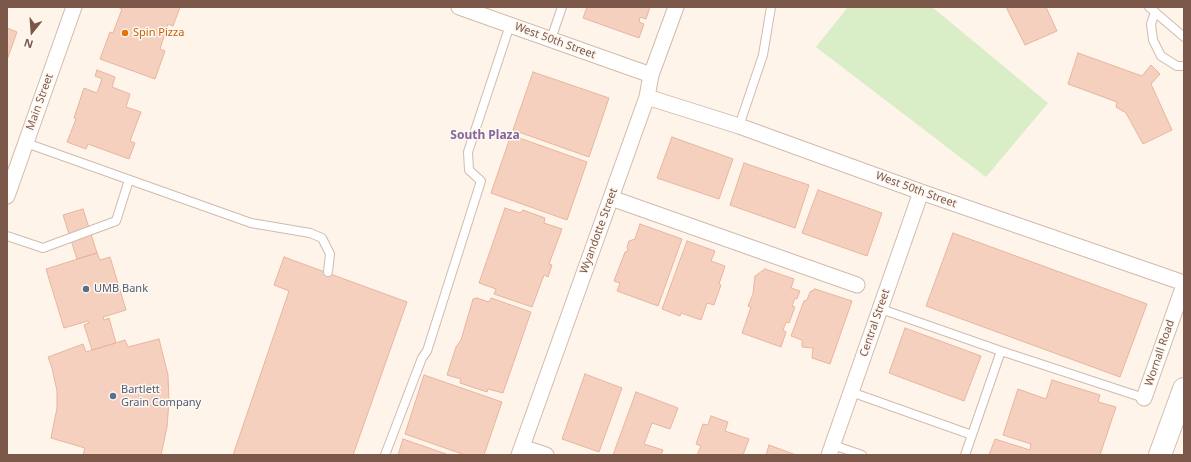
<!DOCTYPE html>
<html>
<head>
<meta charset="utf-8">
<style>
	body { margin:0 }
	#map { position:relative; width:1191px; height:462px; overflow:hidden; background:#fef4e9; font-family:"Noto Sans",sans-serif }
	canvas { display:block }
	.frame { position:absolute; inset:0; border:8px solid #7b574a; pointer-events:none }
	.north { position:absolute; left:12px; top:12px; width:40px; height:40px; -webkit-text-stroke:3px #fff8f1; paint-order:stroke; rotate:197deg; font-size:11px; font-weight:700; line-height:16px; text-align:center; color:#7b574a }
	.north::after { content:''; display:block; margin:auto; width:14px; height:18px; background:#7b574a; clip-path:polygon(50% 0,100% 100%,50% 72%,0 100%) }
</style>
</head>
<body>
<div id="map">
<canvas width="1191" height="462"></canvas>
<div class="frame"></div>
<div class="north">N</div>
</div>
<script>
const c = document.querySelector('canvas').getContext('2d');
c.lineJoin = 'round';
function fillPath(path, color) { c.fillStyle = color; c.fill(path, 'evenodd'); }
const poly = rows => new Path2D(rows.map(r => 'M' + r).join(''));
function strokePath(path, color, width, dash) { c.strokeStyle = color; c.lineWidth = width; c.lineCap = dash ? 'butt' : 'round'; c.setLineDash(dash || []); c.stroke(path); }
function write(font, color, halo, rows, align = 'center') {
  c.font = font + ' "Noto Sans",sans-serif'; c.lineWidth = 3; c.setLineDash([]); c.textBaseline = 'middle'; c.strokeStyle = halo; c.fillStyle = color; for (const [text, x, y, turn = 0] of rows) {
    c.save(); c.translate(x, y); c.rotate((+turn || 0) * Math.PI / 180); c.textAlign = isNaN(turn) ? turn : align; if (halo) c.strokeText(text, 0, 0); c.fillText(text, 0, 0); c.restore();
  }
}
fillPath(poly([
	[848,7,932,7,1048,103,986,177,816,47]
]), '#d9edc6');
const building = poly([
	[118,7,180,7,173,26,168,24,160,49,165,51,155,79,100,59,110,32,113,33,122,9,118,7],
	[587,7,650,7,646,19,640,17,639,22,644,24,639,38,583,18,587,7],
	[1006,7,1046,7,1057,31,1025,45,1006,7],
	[7,28,17,32,7,60,7,28],
	[1078,53,1142,76,1151,65,1160,74,1151,84,1172,130,1143,144,1126,113,1116,107,1117,102,1068,84,1078,53],
	[97,70,115,77,112,87,130,94,126,107,141,112,130,141,135,143,129,159,88,144,86,149,67,142,76,119,74,118,84,88,97,93,102,79,95,76,97,70],
	[533,72,609,98,589,157,513,130,533,72],
	[511,135,587,162,567,220,491,193,511,135],
	[672,137,733,159,719,199,657,178,672,137],
	[744,163,809,185,795,228,730,205,744,163],
	[818,190,882,213,867,256,802,233,818,190],
	[505,208,520,213,523,210,545,218,544,223,562,229,549,264,552,265,548,277,544,275,532,307,494,294,496,289,479,283,505,208],
	[83,209,97,253,77,259,63,215,83,209],
	[640,224,682,239,658,306,617,291,620,283,614,281,625,252,628,251,627,247,629,241,635,239,640,224],
	[953,233,1147,304,1120,377,926,306,953,233],
	[687,241,715,251,711,261,725,266,719,284,721,285,714,305,707,303,701,320,681,313,680,316,662,309,687,241],
	[97,253,100,260,110,257,126,310,103,317,104,320,109,318,116,343,92,350,84,325,89,323,88,321,64,328,46,269,97,253],
	[284,257,407,302,353,455,233,455,289,291,274,285,284,257],
	[765,269,794,279,791,288,800,291,797,299,795,298,792,306,795,307,789,323,786,322,783,330,786,332,781,347,742,333,751,307,748,306,753,294,755,276,765,269],
	[815,289,852,301,830,364,812,358,813,348,802,347,802,340,791,336,804,301,807,300,810,292,815,289],
	[477,298,489,302,491,298,531,312,503,393,488,389,487,392,460,383,461,379,447,375,456,347,461,340,473,299,477,298],
	[905,328,981,356,964,401,889,373,905,328],
	[159,339,168,375,169,401,167,427,161,455,83,455,85,448,51,438,57,408,57,391,52,368,48,357,83,344,86,352,125,340,128,347,159,339],
	[585,374,622,388,599,452,562,439,585,374],
	[424,375,502,402,484,455,465,455,405,434,424,375],
	[1052,380,1100,395,1098,402,1116,407,1100,455,989,455,995,439,1030,450,1031,444,1003,435,1018,389,1046,399,1052,380],
	[636,392,678,408,670,429,652,423,644,444,663,450,661,455,613,455,636,392],
	[711,416,728,422,725,431,749,439,743,455,697,455,701,446,696,444,703,424,708,425,711,416],
	[403,439,449,455,398,455,403,439],
	[769,445,796,455,766,455,769,445]
]);
fillPath(building, '#f5d0bf');
strokePath(building, '#e9b49e', 1);
const lane = poly([
	[1149,7,1184,37],
	[1155,12,1151,24,1153,40,1161,56,1177,66,1184,66],
	[551,39,562,7],
	[739,126,763,55,771,7],
	[26,143,251,223,310,233,322,238,330,254,328,272],
	[7,236,43,248,116,221,129,180],
	[881,309,1001,351,965,455],
	[1001,351,1144,398],
	[851,392,972,435],
	[833,445,862,455],
	[385,455,422,358,427,351,481,181,469,170,468,152,510,25]
]);
const street = poly([
	[459,7,651,75],
	[647,97,739,126,921,192,1184,283],
	[7,196,74,7],
	[611,198,857,285],
	[1144,398,1184,285],
	[522,447,546,455],
	[519,455,647,97,651,75,676,7],
	[829,455,921,192]
]);
const secondary = poly([
	[1160,455,1184,389]
]);
strokePath(lane, '#d2baad', 10);
strokePath(street, '#d2baad', 17);
strokePath(secondary, '#d7bcad', 24);
strokePath(lane, '#fff', 8);
strokePath(street, '#fff', 15);
strokePath(secondary, '#fff', 22);
for (const [x, y, r, color] of [
	[125,33,4,"#e8710a"],
	[86,289,4,"#5c6f8a"],
	[113,396,4,"#5c6f8a"]
]) { const dot = new Path2D(); dot.arc(x, y, r, 0, 2 * Math.PI); c.fillStyle = color; c.fill(dot); strokePath(dot, '#fff8f1', 1.5); }
write('11px', '#c56008', '#fff8f1', [
	["Spin Pizza",133,33]
], 'left');
write('11px', '#7b574a', '#fff8f1', [
	["West 50th Street",555,41,20],
	["Main Street",40,102,-70],
	["West 50th Street",916,190,20],
	["Wyandotte Street",599,231,-70],
	["Central Street",875,323,-71],
	["Wornall Road",1160,353,-71]
]);
write('11px', '#4e5e75', '#fff8f1', [
	["UMB Bank",94,289],
	["Bartlett",121,390],
	["Grain Company",121,403]
], 'left');
write('bold 12px', '#86669e', '#fff8f1', [
	["South Plaza",485,136]
]);
</script>
</body>
</html>
